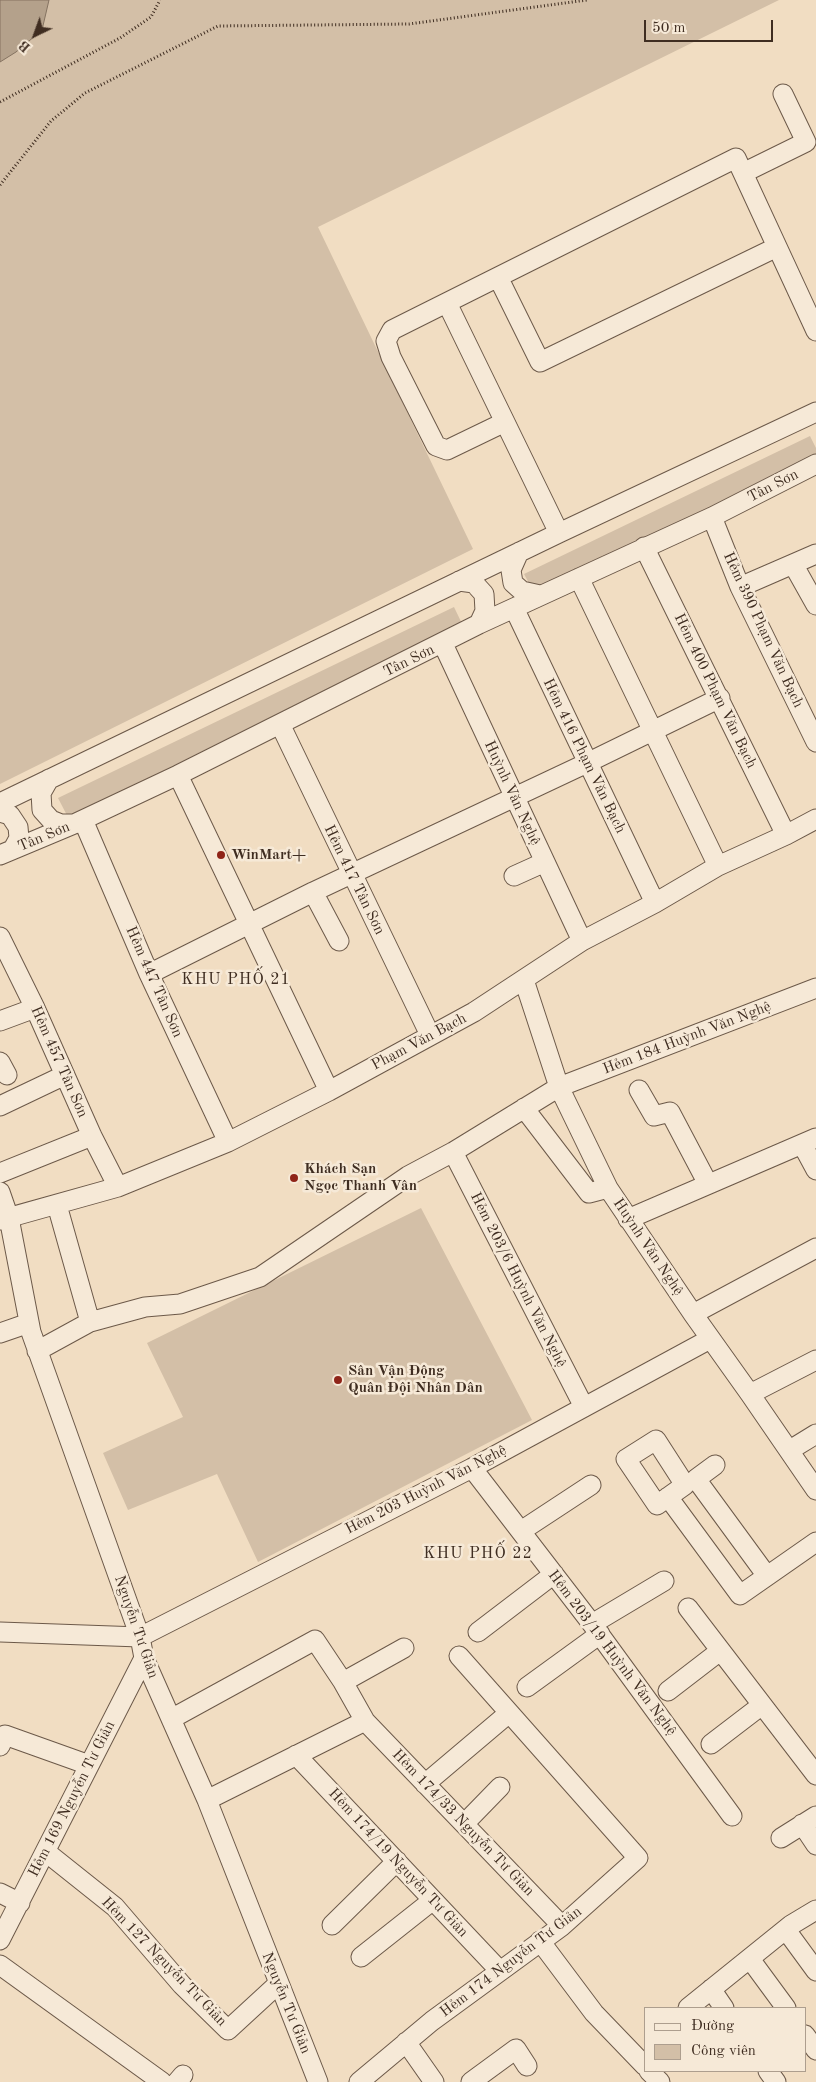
<!DOCTYPE html>
<html>
<head>
<meta charset="utf-8">
<style>
	body { margin:0 }
	#map { position:relative; width:816px; height:2082px; overflow:hidden; background:#f1ddc2; font-family:"Old Standard TT",serif }
	canvas { display:block }
	.legend { position:absolute; left:644px; top:2007px; width:162px; height:65px; box-sizing:border-box; background:#f6e9d7; border:1px solid #ad9e8e; margin:0; padding:6px 9px; list-style:none; font-size:15px; color:#3f2d21 }
	.legend li { display:flex; align-items:center; gap:10px; height:25px }
	.legend b { width:25px; border:1px solid #ad9e8e }
	.north { position:absolute; left:10px; top:10px; width:50px; height:50px; -webkit-text-stroke:4px #f6e9d7; paint-order:stroke; rotate:222deg; font-size:14px; font-weight:700; line-height:20px; text-align:center; color:#3f2d21 }
	.north::after { content:''; display:block; margin:auto; width:18px; height:22px; background:#3f2d21; clip-path:polygon(50% 0,100% 100%,50% 72%,0 100%) }
	.scale { position:absolute; left:644px; top:20px; width:129px; height:22px; box-sizing:border-box; border:2px solid #3f2d21; border-top:0; padding-left:6px; font-size:15px; line-height:18px; white-space:nowrap; color:#3f2d21; -webkit-text-stroke:4px #f6e9d7; paint-order:stroke }
</style>
</head>
<body>
<div id="map">
<canvas width="816" height="2082"></canvas>
<ul class="legend">
<li><b style="height:6px;background:#f6e9d7"></b>Đường</li>
<li><b style="height:14px;background:#d3bfa7"></b>Công viên</li>
</ul>
<div class="north">B</div>
<div class="scale">50 m</div>
</div>
<script>
const c = document.querySelector('canvas').getContext('2d');
c.lineJoin = 'round';
function fillPath(path, color) { c.fillStyle = color; c.fill(path, 'evenodd'); }
const poly = rows => new Path2D(rows.map(r => 'M' + r).join(''));
function strokePath(path, color, width, dash) { c.strokeStyle = color; c.lineWidth = width; c.lineCap = dash ? 'butt' : 'round'; c.setLineDash(dash || []); c.stroke(path); }
function write(font, color, halo, rows, align = 'center') {
  c.font = font + ' "Old Standard TT",serif'; c.lineWidth = 5; c.setLineDash([]); c.textBaseline = 'middle'; c.strokeStyle = halo; c.fillStyle = color; for (const [text, x, y, turn = 0] of rows) {
    c.save(); c.translate(x, y); c.rotate((+turn || 0) * Math.PI / 180); c.textAlign = isNaN(turn) ? turn : align; if (halo) c.strokeText(text, 0, 0); c.fillText(text, 0, 0); c.restore();
  }
}
fillPath(poly([
	[0,0,779,0,318,227,473,549,0,784],
	[810,436,816,448,816,465,537,598,524,574],
	[454,607,466,632,73,827,58,798],
	[421,1208,532,1420,258,1562,217,1474,128,1510,103,1453,183,1417,147,1343]
]), '#d3bfa7');
const water = poly([
	[0,0,49,0,42,30,16,52,0,62,0,0]
]);
fillPath(water, '#b4a18b');
strokePath(water, '#857361', 1);
const minor = poly([
	[743,173,806,142,783,94],
	[498,277,540,362,777,247],
	[447,303,559,533],
	[505,422,447,450,436,446,391,357,386,341,392,330,736,158,816,331],
	[712,517,740,587,816,742],
	[644,547,786,835],
	[519,552,511,570,513,583,522,591,540,595],
	[793,564,816,605],
	[579,578,718,866],
	[459,581,474,583,484,594,485,611,479,624],
	[740,587,816,554],
	[514,608,655,903],
	[443,644,582,941],
	[280,724,430,1035],
	[178,775,329,1091],
	[49,779,41,793,42,810,51,820,61,824,74,824],
	[0,803,559,533,816,412],
	[0,812,10,815,18,827,19,838,13,849],
	[83,820,149,974,228,1142],
	[0,855,74,824,178,775,479,624,712,517,816,464],
	[514,876,545,862],
	[313,892,339,941],
	[0,937,35,1008,92,1136,118,1187],
	[149,974,313,892,587,763,720,698],
	[524,980,559,1087,608,1188,693,1314,750,1394,816,1490],
	[0,1021,35,1008],
	[0,1062,7,1075],
	[639,1090,654,1116,670,1112,708,1184],
	[0,1106,65,1075],
	[524,1108,589,1193,608,1188],
	[802,1144,816,1170],
	[453,1152,584,1407],
	[0,1173,92,1136],
	[0,1192,9,1218,31,1332,140,1637,144,1658,207,1800,318,2082],
	[57,1205,90,1322],
	[628,1219,816,1138],
	[0,1220,118,1187,228,1142,329,1091,474,1012,582,941,655,903,718,866,786,835,816,819],
	[693,1314,816,1248],
	[0,1333,29,1323],
	[37,1351,90,1322,145,1307,180,1304,260,1277,408,1176,453,1152,559,1087,816,988],
	[750,1394,816,1360],
	[656,1440,685,1485,657,1505,626,1459,656,1440],
	[790,1450,816,1434],
	[715,1465,696,1479,767,1576],
	[472,1468,592,1624,732,1816],
	[668,1497,740,1595,816,1542],
	[521,1531,591,1485],
	[688,1608,816,1775],
	[592,1624,664,1581],
	[0,1632,140,1637,472,1468,710,1339],
	[478,1632,554,1574],
	[343,1682,404,1648],
	[527,1687,600,1634],
	[668,1691,720,1651],
	[171,1719,315,1640,343,1682,365,1721,562,1926],
	[711,1744,762,1705],
	[0,1746,5,1735,89,1765],
	[296,1755,500,1971],
	[425,1784,509,1713],
	[207,1800,365,1721],
	[464,1824,500,1787],
	[802,1824,816,1845],
	[781,1838,816,1816],
	[46,1852,115,1907,182,1985,228,2030,278,1984],
	[0,1893,20,1903],
	[332,1925,397,1861],
	[786,1930,816,1971],
	[0,1940,144,1658],
	[540,1941,594,2013,645,2066],
	[361,1957,433,1900],
	[750,1959,786,2008],
	[0,1965,162,2082],
	[711,1989,724,2008],
	[688,2008,791,1925,816,1910],
	[805,2035,816,2050],
	[406,2042,434,2082],
	[649,2071,660,2082],
	[768,2071,776,2082],
	[177,2082,183,2075],
	[359,2082,432,2021,562,1926,638,1858,459,1656],
	[471,2082,516,2049,527,2066]
]);
strokePath(minor, '#6c5949', 21);
strokePath(poly([
	[0,102,120,38,151,17,160,0],
	[0,185,51,121,85,93,218,26,409,24,587,0]
]), '#3f2d21', 3, [1, 2.5]);
strokePath(minor, '#f6e9d7', 19);
for (const [x, y, r, color] of [
	[221,855,5,"#8f2418"],
	[294,1178,5,"#8f2418"],
	[338,1380,5,"#8f2418"]
]) { const dot = new Path2D(); dot.arc(x, y, r, 0, 2 * Math.PI); c.fillStyle = color; c.fill(dot); strokePath(dot, '#f6e9d7', 2); }
write('15px', '#3f2d21', '#f6e9d7', [
	["Tân Sơn",773,486,-27],
	["Hẻm 390 Phạm Văn Bạch",763,630,65],
	["Tân Sơn",409,661,-26],
	["Hẻm 400 Phạm Văn Bạch",715,691,64],
	["Hẻm 416 Phạm Văn Bạch",584,756,64],
	["Huỳnh Văn Nghệ",512,793,65],
	["Tân Sơn",44,837,-23],
	["Hẻm 417 Tân Sơn",354,880,64],
	["Hẻm 447 Tân Sơn",154,982,66],
	["Hẻm 184 Huỳnh Văn Nghệ",687,1038,-21],
	["Phạm Văn Bạch",419,1042,-28],
	["Hẻm 457 Tân Sơn",59,1062,66],
	["Huỳnh Văn Nghệ",648,1247,56],
	["Hẻm 203/6 Huỳnh Văn Nghệ",518,1280,63],
	["Hẻm 203 Huỳnh Văn Nghệ",426,1490,-27],
	["Nguyễn Tư Giản",136,1627,71],
	["Hẻm 203/19 Huỳnh Văn Nghệ",612,1653,53],
	["Hẻm 169 Nguyễn Tư Giản",72,1799,-63],
	["Hẻm 174/33 Nguyễn Tư Giản",463,1823,46],
	["Hẻm 174/19 Nguyễn Tư Giản",398,1863,47],
	["Hẻm 127 Nguyễn Tư Giản",164,1962,46],
	["Hẻm 174 Nguyễn Tư Giản",511,1962,-37],
	["Nguyễn Tư Giản",286,2003,68]
]);
write('bold 15px', '#3f2d21', '#f6e9d7', [
	["WinMart+",231,855],
	["Khách Sạn",304,1169],
	["Ngọc Thanh Vân",304,1186],
	["Sân Vận Động",348,1371],
	["Quân Đội Nhân Dân",348,1388]
], 'left');
c.letterSpacing = '1px';
write('16px', '#3f2d21', '#f6e9d7', [
	["KHU PHỐ 21",236,980],
	["KHU PHỐ 22",478,1554]
]);
c.letterSpacing = '0px';
</script>
</body>
</html>
